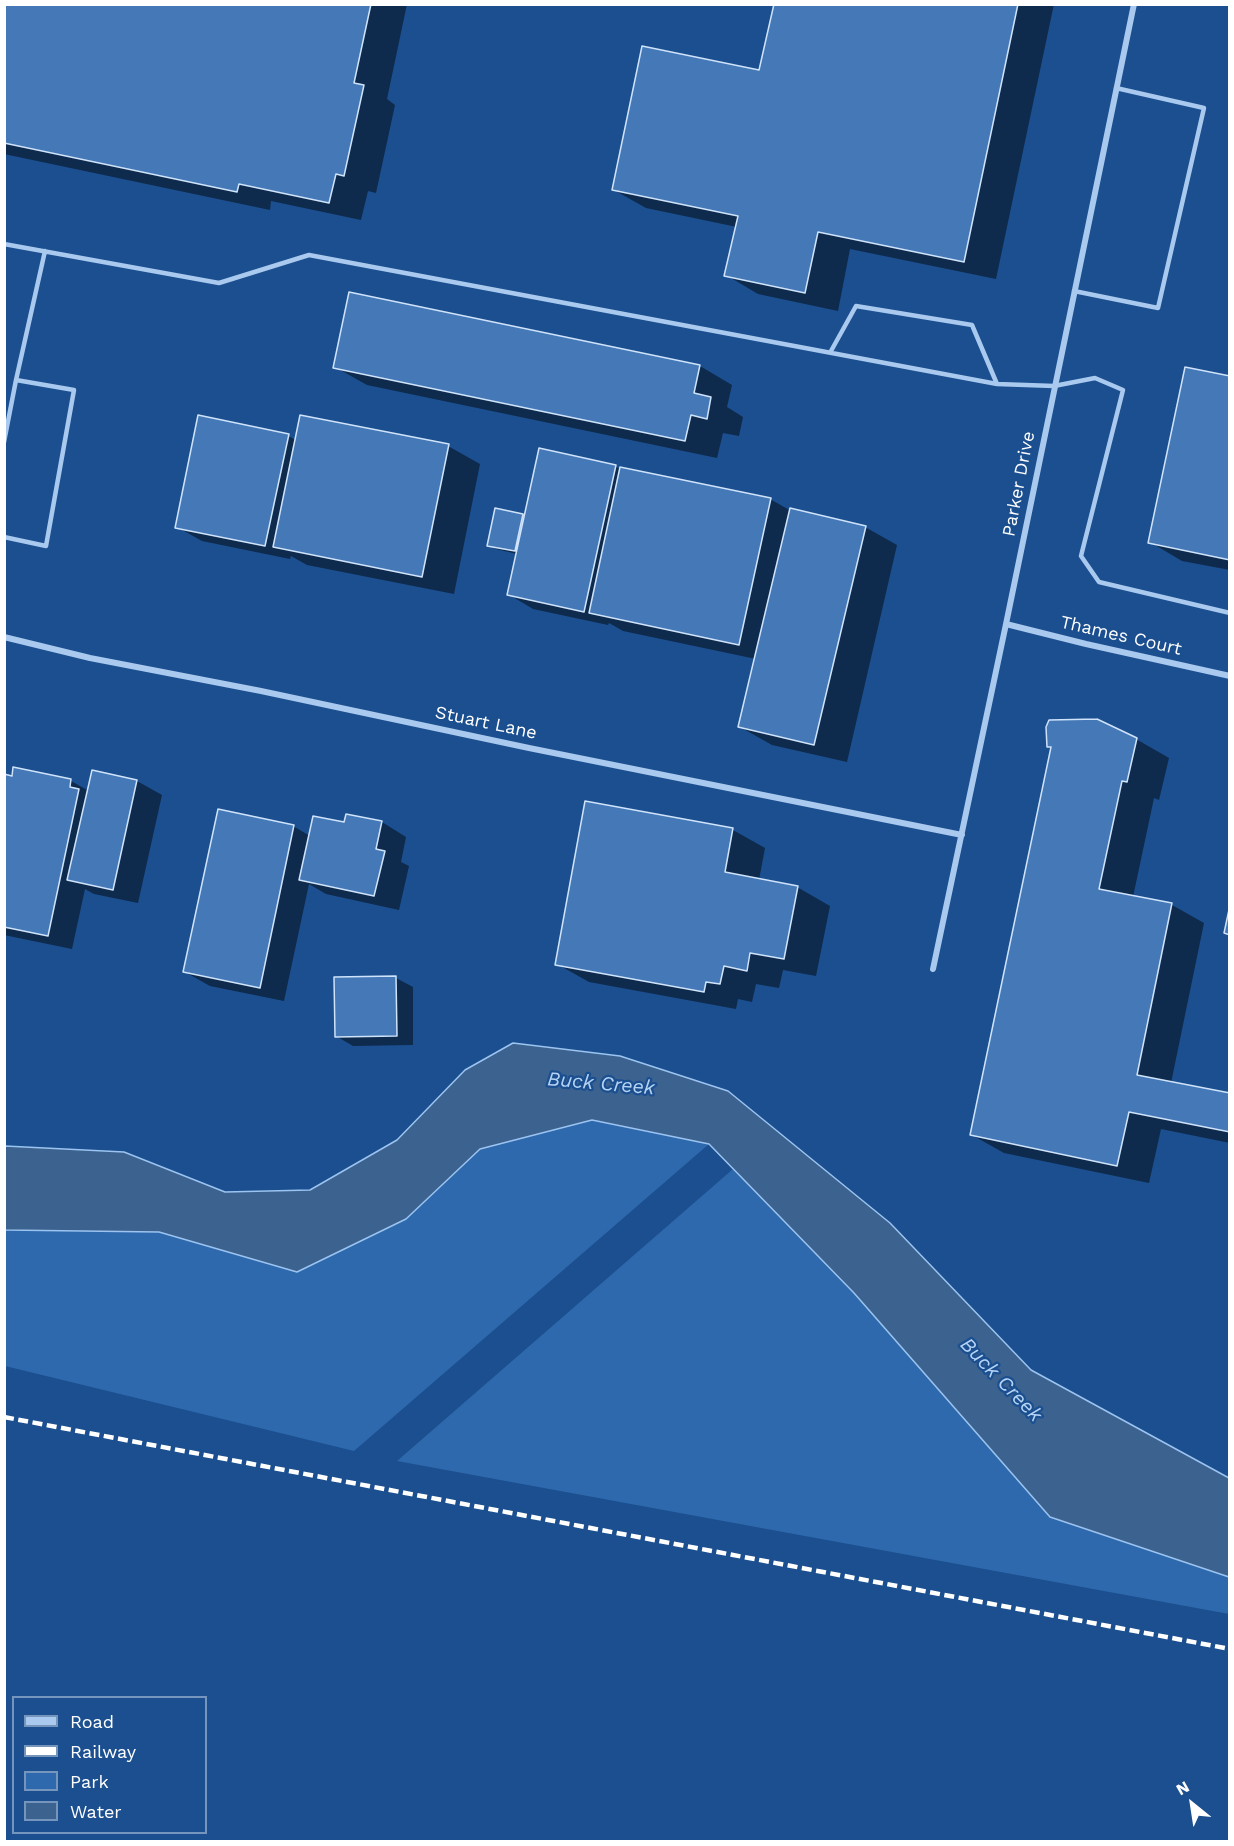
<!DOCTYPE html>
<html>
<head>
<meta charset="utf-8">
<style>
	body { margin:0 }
	#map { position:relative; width:1234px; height:1846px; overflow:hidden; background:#1b4f8f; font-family:"Work Sans",sans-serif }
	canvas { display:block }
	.frame { position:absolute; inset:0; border:6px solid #fff; pointer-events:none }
	.legend { position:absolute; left:12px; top:1696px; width:195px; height:138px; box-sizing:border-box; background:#1b4f8f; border:2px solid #7695bc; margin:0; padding:8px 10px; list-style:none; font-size:18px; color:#fff }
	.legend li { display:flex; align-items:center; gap:12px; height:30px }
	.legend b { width:30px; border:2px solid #7695bc }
	.north { position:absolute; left:1162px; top:1774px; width:60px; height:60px; -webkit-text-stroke:4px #1b4f8f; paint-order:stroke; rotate:330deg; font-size:16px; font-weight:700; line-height:24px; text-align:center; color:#fff }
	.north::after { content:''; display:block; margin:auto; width:21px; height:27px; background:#fff; clip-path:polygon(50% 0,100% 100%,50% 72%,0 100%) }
</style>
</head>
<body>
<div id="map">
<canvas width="1234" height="1846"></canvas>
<div class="frame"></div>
<ul class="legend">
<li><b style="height:8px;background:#a9c9ee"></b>Road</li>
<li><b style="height:8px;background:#fff"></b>Railway</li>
<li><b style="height:16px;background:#2e69ad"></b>Park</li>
<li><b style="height:16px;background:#3c6290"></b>Water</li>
</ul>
<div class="north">N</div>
</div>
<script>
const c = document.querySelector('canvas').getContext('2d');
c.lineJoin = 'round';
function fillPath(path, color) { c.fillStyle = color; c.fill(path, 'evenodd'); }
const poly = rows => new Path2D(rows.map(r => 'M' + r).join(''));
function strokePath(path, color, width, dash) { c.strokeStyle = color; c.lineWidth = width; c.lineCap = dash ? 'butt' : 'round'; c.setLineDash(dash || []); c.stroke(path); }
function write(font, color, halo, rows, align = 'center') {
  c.font = font + ' "Work Sans",sans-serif'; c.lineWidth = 4.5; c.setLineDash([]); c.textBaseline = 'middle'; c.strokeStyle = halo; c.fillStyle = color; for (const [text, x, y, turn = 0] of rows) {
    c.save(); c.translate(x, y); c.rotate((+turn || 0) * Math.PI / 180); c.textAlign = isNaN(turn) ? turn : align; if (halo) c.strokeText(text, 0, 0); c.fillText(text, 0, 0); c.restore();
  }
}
fillPath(poly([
	[592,1120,709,1144,354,1451,5,1366,5,1230,159,1232,297,1272,405,1219,480,1149],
	[733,1169,854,1293,1050,1517,1229,1577,1229,1614,397,1461]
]), '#2e69ad');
const water = poly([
	[513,1043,620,1056,728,1091,890,1223,1031,1370,1229,1478,1229,1577,1050,1517,854,1293,709,1144,592,1120,480,1149,406,1219,297,1272,159,1232,5,1230,5,1146,124,1152,225,1192,310,1190,397,1140,465,1070,513,1043]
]);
fillPath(water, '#3c6290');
strokePath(water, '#9cc4f0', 1.5);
fillPath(poly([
	[4,4,407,4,387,99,395,105,376,193,368,191,361,220,271,201,270,210,4,154],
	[775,4,1054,4,996,279,850,249,838,311,758,294,726,275,737,227,646,208,614,190,761,72],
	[351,294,700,366,732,385,727,407,743,417,739,436,723,433,717,458,367,385,335,367],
	[1230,377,1230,570,1182,561,1150,542],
	[288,436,296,440,448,446,480,464,454,594,307,565,291,556,290,559,202,541,177,527],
	[615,466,621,470,770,499,791,511,865,527,897,545,847,762,772,745,740,727,756,659,623,631,609,623,608,625,533,609,508,594,517,554,496,549,488,545,496,510,525,517],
	[1136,739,1169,758,1159,800,1154,798,1133,897,1172,905,1204,923,1171,1083,1230,1095,1230,1143,1161,1129,1149,1183,1004,1153,972,1135],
	[93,772,137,781,162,795,138,903,94,894,85,889,72,949,4,935,4,782,71,781,89,791],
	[587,803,733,830,765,848,759,880,797,887,830,906,816,976,783,970,779,988,756,984,752,1002,738,999,736,1009,589,982,557,964],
	[382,822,406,837,401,862,409,866,399,910,326,894,309,884,284,1001,210,986,185,972,293,826,310,836,345,824],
	[396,978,413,987,413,1045,353,1046,336,1036]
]), '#0007');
const building = poly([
	[4,4,371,4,354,83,364,85,344,176,336,174,329,203,239,184,237,192,4,143,4,4],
	[774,4,1018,4,964,262,818,232,805,293,724,276,738,216,612,190,642,46,759,70,774,4],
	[349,292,700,365,694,393,711,397,707,419,691,415,685,441,333,368,349,292],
	[1185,367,1230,376,1230,560,1148,543,1185,367],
	[198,415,289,434,265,546,175,528,198,415],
	[300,415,449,444,422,577,273,547,300,415],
	[539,448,616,465,584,612,507,595,539,448],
	[620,467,771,498,739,645,589,613,620,467],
	[495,508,523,514,515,551,487,546,495,508],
	[790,508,866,526,814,745,738,727,790,508],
	[1097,719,1137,738,1127,782,1122,781,1099,889,1172,903,1137,1075,1230,1093,1230,1132,1129,1112,1117,1166,970,1135,1051,747,1047,747,1046,727,1049,720,1097,719],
	[13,767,71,779,70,787,79,789,48,936,4,927,4,774,12,776,13,767],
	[92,770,137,780,113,890,67,880,92,770],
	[585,801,733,828,725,872,798,886,784,959,750,953,747,971,724,966,720,984,706,982,704,992,555,965,585,801],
	[218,809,294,825,260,988,183,972,218,809],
	[346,814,382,821,376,849,385,851,374,896,299,880,313,816,344,822,346,814],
	[1230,905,1230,935,1224,933,1230,905],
	[396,976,397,1036,335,1037,334,977,396,976]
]);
fillPath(building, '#4478b7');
strokePath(building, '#cfe3fa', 1.5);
strokePath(poly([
	[4,244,219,283,309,255,997,384,1054,386,1095,378,1123,390,1081,556,1099,582,1230,613],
	[1074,291,1158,308,1204,108,1116,88],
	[831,351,856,306,972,325,997,384],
	[4,442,16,380,45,251],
	[4,537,46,546,74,390,16,380]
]), '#a9c9ee', 4.5);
strokePath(poly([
	[1006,624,1086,644,1230,676],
	[4,637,90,658,261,691,529,748,962,835],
	[933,969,1006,624,1134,4]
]), '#a9c9ee', 6);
strokePath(poly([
	[4,1417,1230,1649]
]), '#fff', 4.5, [10, 4.5]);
write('18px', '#fff', '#1b4f8f', [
	["Parker Drive",1019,484,-79],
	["Thames Court",1121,636,13],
	["Stuart Lane",486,723,12]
]);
write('italic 20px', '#b5d3f5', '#1b4f8f', [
	["Buck Creek",601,1084,5],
	["Buck Creek",1001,1380,46]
]);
</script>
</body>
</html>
